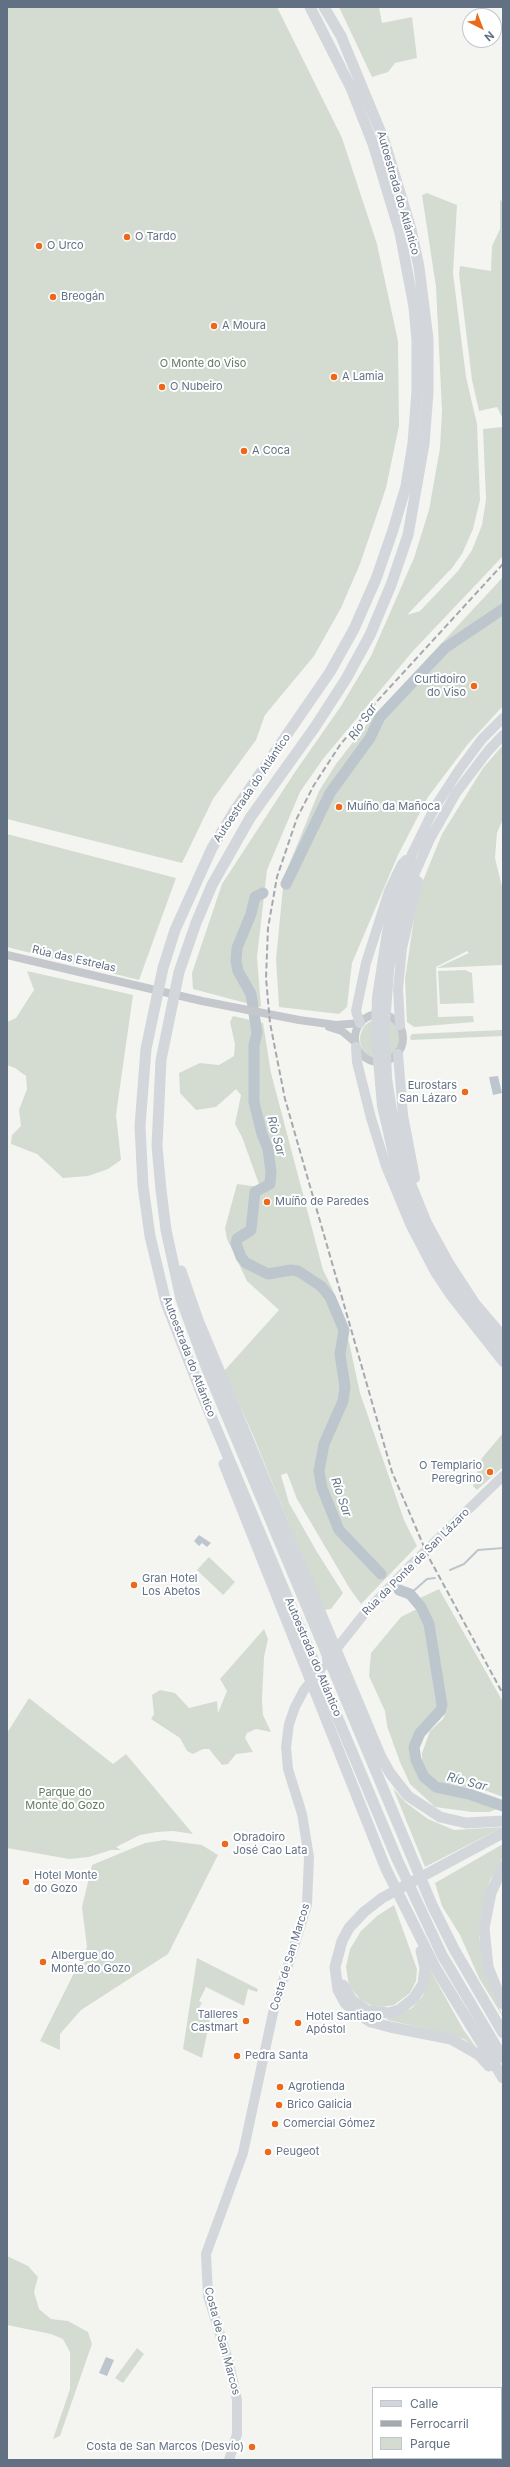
<!DOCTYPE html>
<html>
<head>
<meta charset="utf-8">
<style>
	body { margin:0 }
	#map { position:relative; width:510px; height:2467px; overflow:hidden; background:#f4f5f1; font-family:Inter,sans-serif }
	canvas { display:block }
	.frame { position:absolute; inset:0; border:8px solid #627084; pointer-events:none }
	.legend { position:absolute; left:372px; top:2387px; width:130px; height:72px; box-sizing:border-box; background:#fff; border:1px solid #c0c6ce; margin:0; padding:5px 7px; list-style:none; font-size:12px; color:#627084 }
	.legend li { display:flex; align-items:center; gap:8px; height:20px }
	.legend b { width:20px; border:1px solid #c0c6ce }
	.north { position:absolute; left:462px; top:8px; width:40px; height:40px; box-sizing:border-box; background:#fff; border:1px solid #c0c6ce; border-radius:50%; rotate:138deg; font-size:11px; font-weight:700; line-height:16px; text-align:center; color:#627084 }
	.north::after { content:''; display:block; margin:auto; width:14px; height:18px; background:#ec681a; clip-path:polygon(50% 0,100% 100%,50% 72%,0 100%) }
</style>
</head>
<body>
<div id="map">
<canvas width="510" height="2467"></canvas>
<div class="frame"></div>
<ul class="legend">
<li><b style="height:5px;background:#d3d7dc"></b>Calle</li>
<li><b style="height:5px;background:#a4a9b0"></b>Ferrocarril</li>
<li><b style="height:11px;background:#d4dcd2"></b>Parque</li>
</ul>
<div class="north">N</div>
</div>
<script>
const c = document.querySelector('canvas').getContext('2d');
c.lineJoin = 'round';
function fillPath(path, color) { c.fillStyle = color; c.fill(path, 'evenodd'); }
const poly = rows => new Path2D(rows.map(r => 'M' + r).join(''));
function strokePath(path, color, width, dash) { c.strokeStyle = color; c.lineWidth = width; c.lineCap = dash ? 'butt' : 'round'; c.setLineDash(dash || []); c.stroke(path); }
function write(font, color, halo, rows, align = 'center') {
  c.font = font + ' Inter,sans-serif'; c.lineWidth = 4; c.setLineDash([]); c.textBaseline = 'middle'; c.strokeStyle = halo; c.fillStyle = color; for (const [text, x, y, turn = 0] of rows) {
    c.save(); c.translate(x, y); c.rotate((+turn || 0) * Math.PI / 180); c.textAlign = isNaN(turn) ? turn : align; if (halo) c.strokeText(text, 0, 0); c.fillText(text, 0, 0); c.restore();
  }
}
fillPath(poly([
	[7,7,277,7,342,138,377,244,398,341,399,426,386,488,360,564,341,608,314,656,265,715,256,740,213,799,182,863,7,819],
	[339,7,379,7,382,23,412,17,417,58,395,63,388,72,372,77],
	[427,193,457,205,453,273,466,377,477,424,480,500,473,529,462,554,452,568,407,615,420,611,458,571,472,550,482,525,486,499,483,429,503,427,503,556,413,651,323,759,300,792,267,870,257,957,261,1007,193,989,192,973,222,884,295,772,341,706,371,656,414,558,429,510,440,448,442,410,436,287,422,195],
	[500,199,503,203,503,419,497,407,479,411,472,380,459,274,460,266,491,271,492,246,500,229],
	[503,577,503,706,468,744,428,797,398,855,352,963,347,1007,339,1014,279,1007,276,959,284,877,319,791,336,764,371,719],
	[503,745,503,819,497,833,495,858,503,891,503,965,437,968,469,953,467,951,436,967,438,1017,473,1016,474,1022,414,1027,407,1022,405,979,416,905,422,883,442,834,483,768],
	[7,834,176,878,139,980,7,947],
	[465,970,472,973,474,1003,440,1004,438,971],
	[27,971,133,995,116,1115,121,1160,108,1169,88,1176,63,1178,37,1154,11,1144,12,1135,21,1126,19,1110,27,1089,26,1076,15,1068,7,1065,7,1022,16,1018,34,990],
	[233,1016,263,1023,271,1073,323,1270,332,1288,349,1342,360,1393,404,1520,417,1546,361,1604,350,1589,297,1499,287,1473,281,1475,289,1503,317,1552,343,1593,331,1609,324,1610,253,1435,224,1371,279,1310,247,1281,227,1239,225,1228,237,1184,260,1187,242,1137,235,1124,241,1095,236,1089,216,1107,196,1110,180,1093,179,1073,200,1063,219,1065,234,1056,235,1044,230,1022],
	'360 1039a20 20 0 1 1 40 0a20 20 0 1 1-40 0Z',
	[503,1030,503,1036,411,1040,410,1037,412,1034],
	[503,1433,503,1467,477,1490,473,1486,482,1458],
	[209,1557,235,1582,223,1595,197,1570],
	[439,1589,503,1702,503,1797,487,1791,442,1783,433,1779,422,1767,422,1753,430,1731,443,1719,447,1710,440,1660,427,1612,420,1598],
	[417,1609,425,1622,437,1707,420,1728,411,1749,420,1778,432,1790,470,1797,500,1808,489,1812,472,1812,435,1807,410,1784,400,1762,387,1726,385,1711,369,1676,371,1653,401,1617],
	[264,1629,268,1639,264,1657,262,1700,263,1715,271,1732,256,1729,247,1733,245,1738,253,1752,236,1754,228,1764,222,1765,209,1749,203,1749,193,1754,187,1751,180,1738,151,1719,154,1714,152,1695,160,1690,175,1693,189,1708,217,1701,218,1713,227,1691,220,1679],
	[29,1698,113,1764,126,1754,193,1834,173,1831,157,1832,140,1835,116,1847,121,1850,111,1850,89,1857,69,1859,7,1848,7,1733],
	[393,1788,405,1802,428,1819,454,1830,503,1827,425,1867],
	[164,1840,202,1845,218,1855,168,1954,81,2010,60,2034,60,2050,40,2041,87,1947,82,1907,92,1865,145,1843],
	[503,1844,503,1857,490,1880,484,1902,479,1937,490,1986,503,2017,479,1978,460,1935,442,1906,435,1883],
	[394,1905,417,1969,416,1981,410,1993,394,2005,382,2007,372,2006,360,1999,349,1986,346,1967,350,1949,361,1931,377,1916],
	[197,1958,258,1989,257,1992,248,1989,244,2006,206,1987,199,2001,202,2003,199,2008,211,2014,202,2058,183,2049],
	[429,1968,463,2029,478,2050,464,2039,446,2033,387,2020,388,2017,398,2015,412,2008,423,1996],
	[7,2256,28,2266,38,2277,34,2292,39,2309,51,2319,68,2321,88,2332,92,2344,60,2436,53,2439,70,2389,70,2352,63,2339,51,2334,7,2325],
	[137,2348,144,2354,123,2383,115,2378]
]), '#d4dcd2');
fillPath(poly([
	[498,1076,502,1093,493,1095,489,1077],
	[199,1535,211,1543,207,1547,202,1543,199,1546,194,1541],
	[106,2357,114,2360,107,2376,99,2373]
]), '#bdc6cd');
strokePath(poly([
	[450,1570,464,1564,478,1550,503,1548],
	[410,1594,427,1579,435,1578]
]), '#bdc6cd', 2);
strokePath(poly([
	[286,884,330,793,370,738,380,717,445,648,503,609],
	[263,893,255,897,251,914,237,948,236,961,238,971,251,994,257,1033,254,1045,254,1102,262,1134,268,1149,271,1172,270,1184,255,1192,251,1230,237,1239,236,1243,241,1257,246,1263,268,1274,291,1270,298,1271,321,1286,330,1297,344,1330,340,1354,345,1387,343,1401,324,1444,319,1471,322,1488,339,1530,381,1574],
	[399,1590,410,1594,421,1607,429,1624,442,1705,441,1710,420,1733,414,1747,416,1760,424,1777,436,1787,469,1794,503,1806]
]), '#bdc6cd', 11);
strokePath(poly([
	[7,955,202,1001,299,1020,336,1025,360,1023],
	'355 1038a24 24 0 1 1 48 0a24 24 0 1 1-48 0Z',
	[329,1027,342,1031,355,1042]
]), '#c4c7cb', 8);
strokePath(poly([
	[229,2460,237,2434,237,2400,229,2363,208,2296,206,2254,243,2153,273,2013,307,1905,309,1857,302,1814,288,1769,286,1747,289,1724,295,1707,304,1690,364,1614,412,1564,503,1476]
]), '#d3d7dc', 10);
strokePath(poly([
	[503,718,482,739,459,770,435,807,412,854,395,901,387,932,377,997,376,1036,382,1106,398,1176,433,1254,468,1308,503,1350],
	[503,735,488,751,456,793,430,839,411,882,395,937,389,970,385,1026,387,1078,392,1110,407,1174,427,1223,449,1263,475,1303,503,1336],
	[360,1023,356,1011,366,963,389,891,402,864,406,860],
	[400,1025,398,989,402,948,418,881],
	[356,1047,357,1062,371,1118,386,1166,411,1226,435,1272,451,1296,503,1362],
	[398,1054,403,1115,415,1178]
]), '#d3d7dc', 10);
strokePath(poly([
	[310,7,351,88,373,144,400,233,414,307,417,341,417,391,413,443,406,486,393,530,376,579,354,629,330,672,235,810,212,848,175,930,163,968,146,1049,140,1126,143,1186,150,1236,166,1303,203,1397,397,1859,442,1955,503,2058],
	[324,7,341,36,384,140,411,229,419,267,428,339,428,393,424,444,408,535,391,585,370,635,346,679,315,727,250,818,212,885,196,923,179,972,161,1060,157,1146,161,1190,166,1230,181,1299,205,1364,432,1905,454,1949,503,2033],
	[181,1271,198,1320,381,1757,390,1773,408,1796,440,1817,466,1823,503,1821],
	[224,1464,386,1869,436,1969,503,2078],
	[503,1866,491,1893,484,1928,488,1967,503,2004],
	[343,1985,352,2000,368,2011,389,2013,399,2010,414,1998,423,1984,425,1968,421,1951],
	[489,2066,479,2055,451,2039,390,2027,371,2022,355,2012,345,2003,338,1990,335,1967,342,1941,349,1928,364,1912,382,1898,503,1833]
]), '#d3d7dc', 11);
strokePath(poly([
	[503,564,369,710,340,745,314,785,297,818,277,877,268,928,266,978,270,1023,285,1099,392,1472,428,1556,503,1694]
]), '#a4a9b0', 2, [6, 3]);
for (const [x, y, r, color] of [
	[127,237,4,"#ec681a"],
	[39,246,4,"#ec681a"],
	[53,297,4,"#ec681a"],
	[214,326,4,"#ec681a"],
	[334,377,4,"#ec681a"],
	[162,387,4,"#ec681a"],
	[244,451,4,"#ec681a"],
	[474,686,4,"#ec681a"],
	[339,807,4,"#ec681a"],
	[465,1092,4,"#ec681a"],
	[267,1202,4,"#ec681a"],
	[490,1472,4,"#ec681a"],
	[134,1585,4,"#ec681a"],
	[225,1844,4,"#ec681a"],
	[26,1882,4,"#ec681a"],
	[43,1962,4,"#ec681a"],
	[246,2021,4,"#ec681a"],
	[298,2023,4,"#ec681a"],
	[237,2056,4,"#ec681a"],
	[280,2087,4,"#ec681a"],
	[279,2105,4,"#ec681a"],
	[275,2124,4,"#ec681a"],
	[268,2152,4,"#ec681a"],
	[252,2447,4,"#ec681a"]
]) { const dot = new Path2D(); dot.arc(x, y, r, 0, 2 * Math.PI); c.fillStyle = color; c.fill(dot); strokePath(dot, '#fff', 1.5); }
write('11px', '#627084', '#fff', [
	["Autoestrada do Atlántico",398,193,74],
	["Autoestrada do Atlántico",252,788,-56],
	["Rúa das Estrelas",74,959,13],
	["Autoestrada do Atlántico",189,1357,69],
	["Rúa da Ponte de San Lázaro",416,1562,-45],
	["Autoestrada do Atlántico",313,1657,67],
	["Costa de San Marcos",290,1957,-73],
	["Costa de San Marcos",222,2341,75]
]);
write('11px', '#627084', '#fff', [
	["O Tardo",135,237],
	["O Urco",47,246],
	["Breogán",61,297],
	["A Moura",222,326],
	["A Lamia",342,377],
	["O Nubeiro",170,387],
	["A Coca",252,451],
	["Curtidoiro",466,680,"right"],
	["do Viso",466,693,"right"],
	["Muíño da Mañoca",347,807],
	["Eurostars",457,1086,"right"],
	["San Lázaro",457,1099,"right"],
	["Muíño de Paredes",275,1202],
	["O Templario",482,1466,"right"],
	["Peregrino",482,1479,"right"],
	["Gran Hotel",142,1579],
	["Los Abetos",142,1592],
	["Obradoiro",233,1838],
	["José Cao Lata",233,1851],
	["Hotel Monte",34,1876],
	["do Gozo",34,1889],
	["Albergue do",51,1956],
	["Monte do Gozo",51,1969],
	["Talleres",238,2015,"right"],
	["Castmart",238,2028,"right"],
	["Hotel Santiago",306,2017],
	["Apóstol",306,2030],
	["Pedra Santa",245,2056],
	["Agrotienda",288,2087],
	["Brico Galicia",287,2105],
	["Comercial Gómez",283,2124],
	["Peugeot",276,2152],
	["Costa de San Marcos (Desvío)",244,2447,"right"]
], 'left');
write('11px', '#637a62', '#fff', [
	["O Monte do Viso",203,364],
	["Parque do",65,1793],
	["Monte do Gozo",65,1806]
]);
write('italic 12px', '#637988', '#fff', [
	["Río Sar",363,722,-56],
	["Río Sar",276,1136,75],
	["Río Sar",341,1497,71],
	["Río Sar",467,1782,15]
]);
</script>
</body>
</html>
